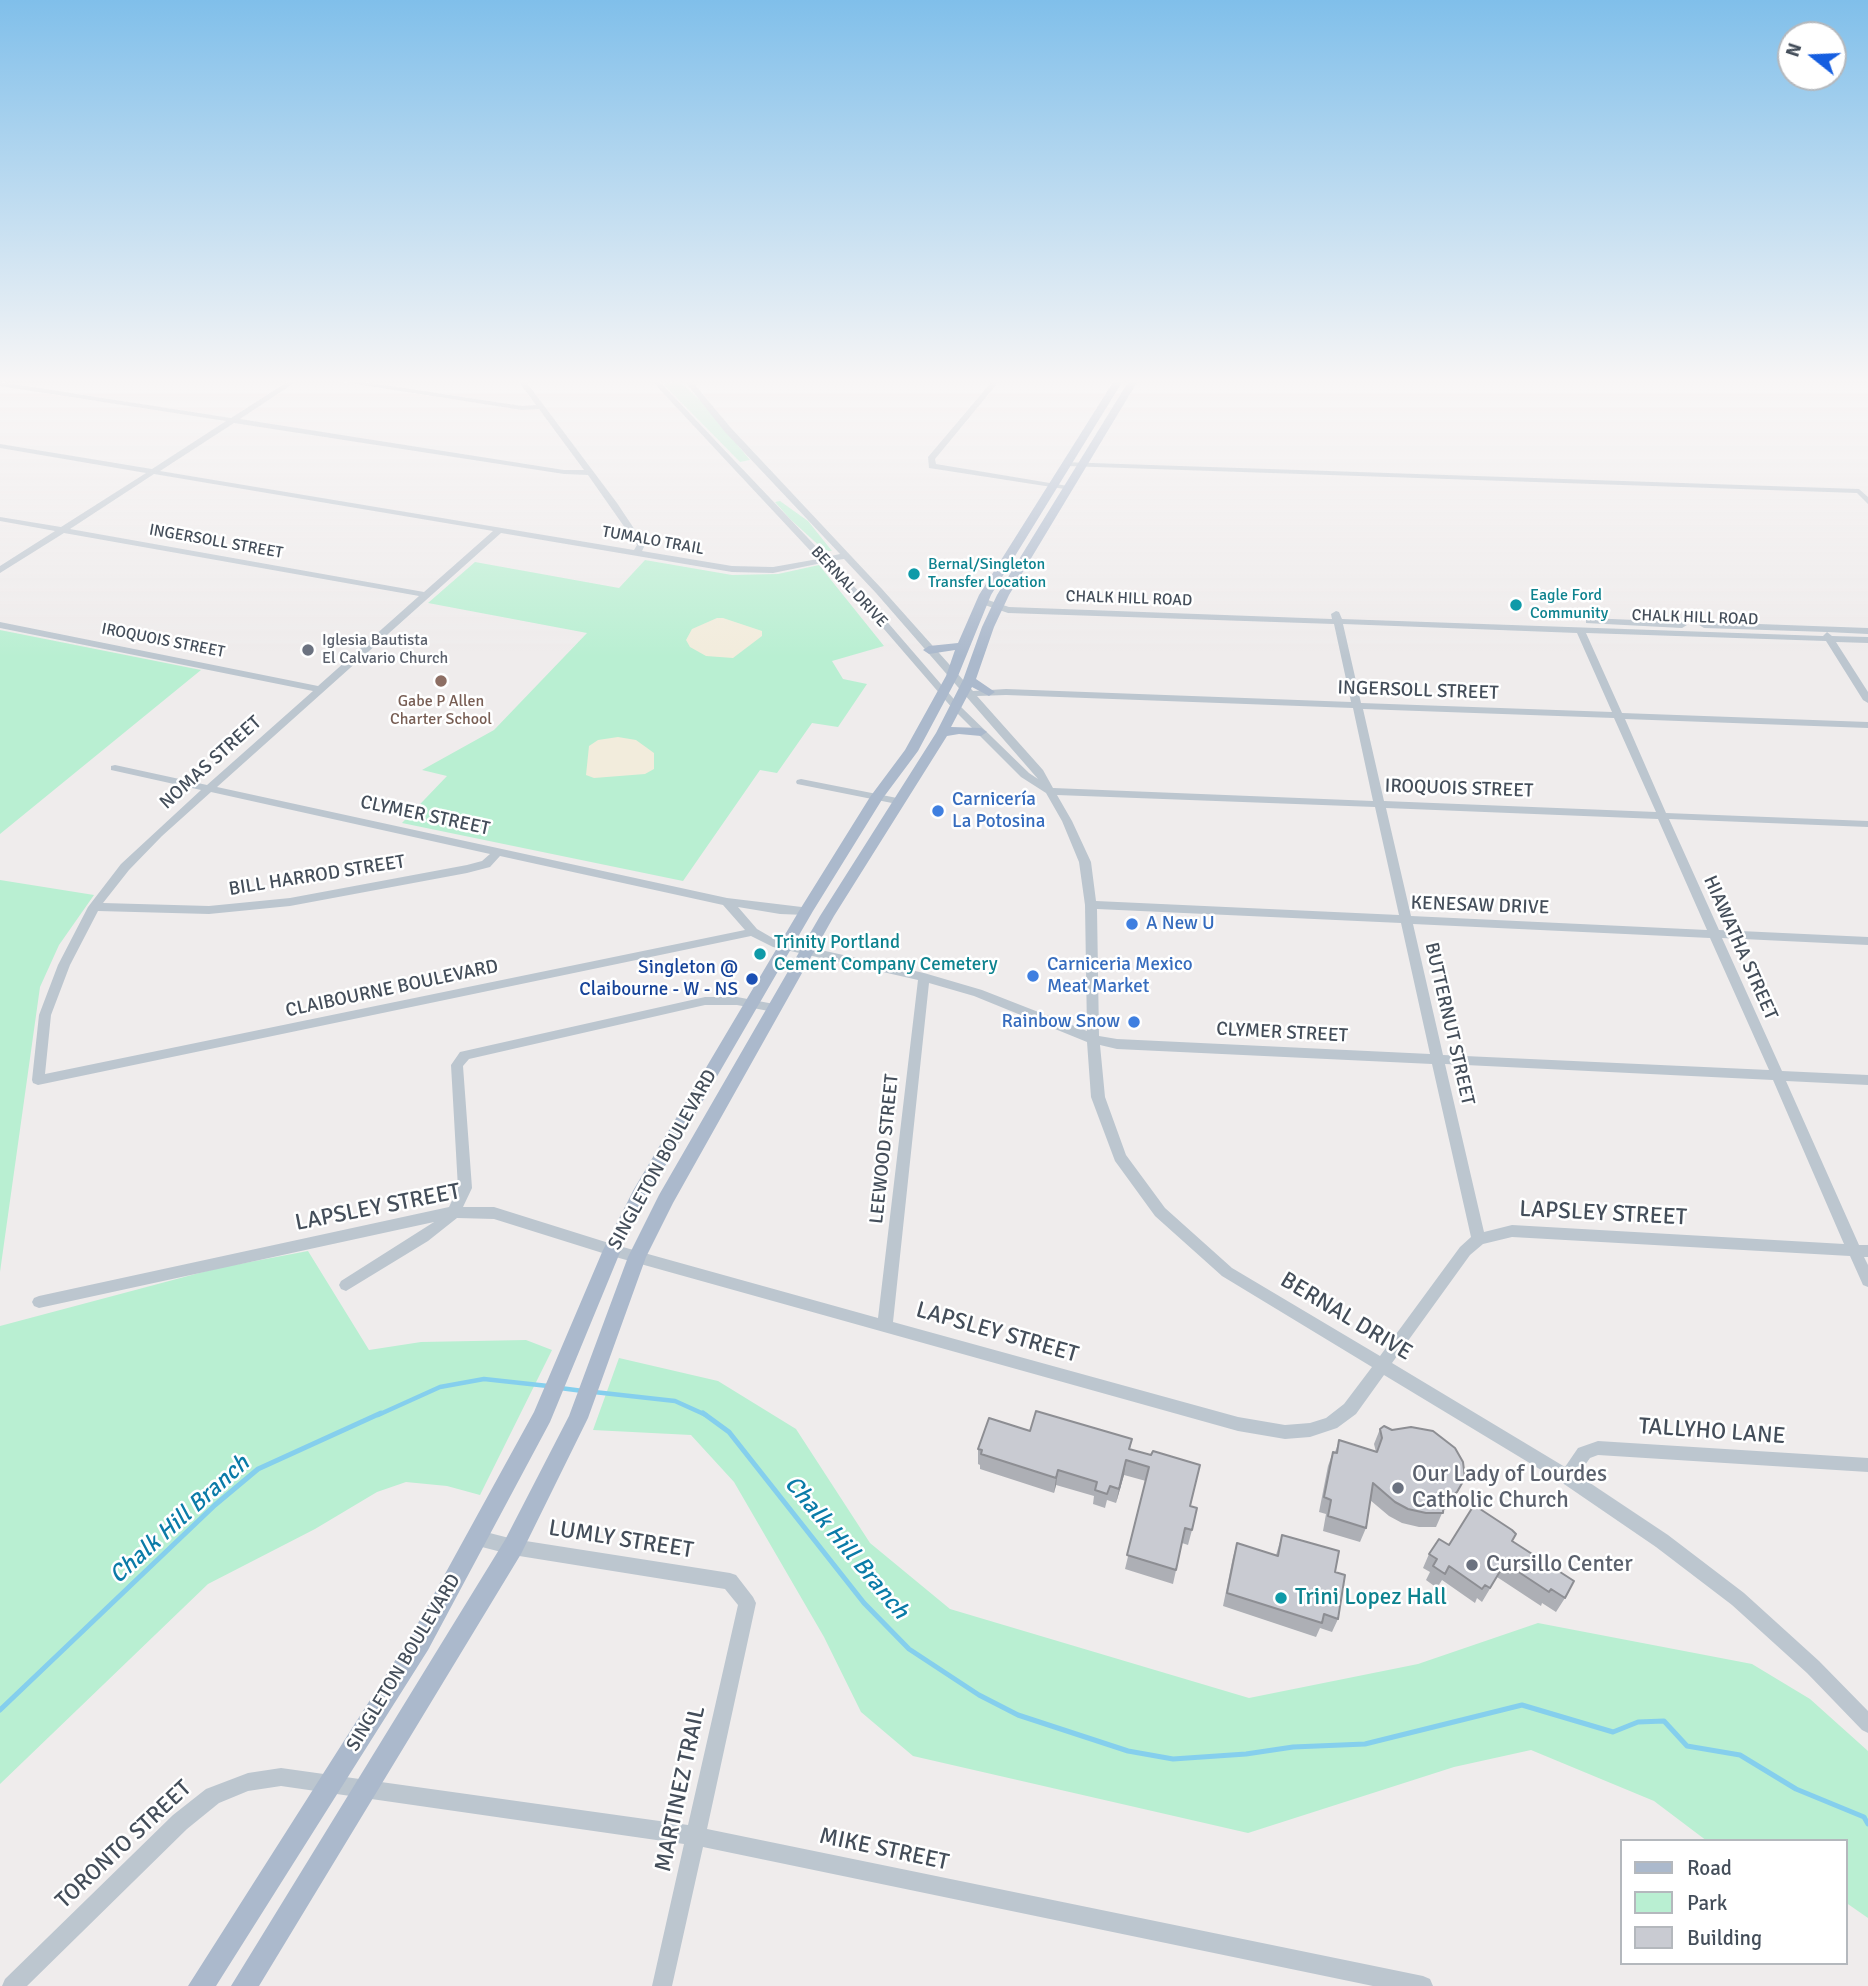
<!DOCTYPE html>
<html>
<head>
<meta charset="utf-8">
<style>
	body { margin:0 }
	#map { position:relative; width:1868px; height:1986px; overflow:hidden; background:#efecec; font-family:Signika,sans-serif }
	canvas { display:block }
	.legend { position:absolute; left:1620px; top:1839px; width:228px; height:126px; box-sizing:border-box; background:#fff; border:2px solid #b4b8bd; margin:0; padding:9px 12px; list-style:none; font-size:21px; color:#444e5a }
	.legend li { display:flex; align-items:center; gap:14px; height:35px }
	.legend b { width:35px; border:2px solid #b4b8bd }
	.north { position:absolute; left:1777px; top:21px; width:70px; height:70px; box-sizing:border-box; background:#fff; border:2px solid #b4b8bd; border-radius:50%; rotate:288deg; font-size:19px; font-weight:700; line-height:28px; text-align:center; color:#444e5a }
	.north::after { content:''; display:block; margin:auto; width:24px; height:32px; background:#155ee0; clip-path:polygon(50% 0,100% 100%,50% 72%,0 100%) }
</style>
</head>
<body>
<div id="map">
<canvas width="1868" height="1986"></canvas>
<ul class="legend">
<li><b style="height:9px;background:#abb9cc"></b>Road</li>
<li><b style="height:19px;background:#b9efd2"></b>Park</li>
<li><b style="height:19px;background:#c9cbd2"></b>Building</li>
</ul>
<div class="north">N</div>
</div>
<script>
const c = document.querySelector('canvas').getContext('2d');
c.lineJoin = 'round';
function fillPath(path, color) { c.fillStyle = color; c.fill(path, 'evenodd'); }
const poly = rows => new Path2D(rows.map(r => 'M' + r).join(''));
function strokePath(path, color, width, dash) { c.strokeStyle = color; c.lineWidth = width; c.lineCap = dash ? 'butt' : 'round'; c.setLineDash(dash || []); c.stroke(path); }
function write(font, color, halo, rows, align = 'center') {
  c.font = font + ' Signika,sans-serif'; c.lineWidth = 5; c.setLineDash([]); c.textBaseline = 'middle'; c.strokeStyle = halo; c.fillStyle = color; for (const [text, x, y, turn = 0] of rows) {
    c.save(); c.translate(x, y); c.rotate((+turn || 0) * Math.PI / 180); c.textAlign = isNaN(turn) ? turn : align; if (halo) c.strokeText(text, 0, 0); c.fillText(text, 0, 0); c.restore();
  }
}
fillPath(poly([
	[679,381,701,401,750,460,740,462,663,384],
	[780,501,808,521,832,551,825,551,790,519,775,502],
	[645,560,732,575,778,574,819,565,884,646,832,661,843,679,867,684,838,727,812,723,777,773,760,770,683,881,402,823,447,776,422,770,494,730,587,633,428,603,475,562,619,588],
	[0,630,201,670,0,834],
	[0,880,94,895,59,945,40,987,0,1272],
	[308,1251,369,1350,421,1342,526,1340,552,1350,480,1495,447,1486,406,1482,377,1492,315,1529,208,1584,0,1784,0,1326,218,1268],
	[619,1358,718,1381,796,1429,870,1543,950,1609,1249,1698,1418,1664,1538,1623,1752,1664,1810,1699,1868,1751,1868,1918,1845,1902,1845,1841,1707,1841,1654,1801,1531,1750,1454,1767,1248,1833,913,1756,861,1712,824,1637,734,1482,691,1435,593,1430]
]), '#b9efd2');
fillPath(poly([
	[717,618,723,618,762,631,762,636,733,658,706,656,690,647,686,640,692,629],
	[618,737,636,740,654,753,654,769,645,774,594,778,586,775,589,746,598,740]
]), '#f2ecdc');
strokePath(poly([
	[560,1388,583,1391],
	[594,1392,675,1401,706,1415],
	[378,1415,440,1387,484,1379,548,1386]
]), '#85cfed', 4.5);
strokePath(poly([
	[703,1413,729,1432,864,1603,909,1649,979,1695,1018,1715,1128,1751,1173,1759,1246,1754,1293,1747,1365,1744,1522,1705,1613,1732,1638,1722,1664,1721,1687,1746,1740,1755,1796,1789,1864,1817,1868,1824],
	[0,1710,215,1505,258,1469,381,1413]
]), '#85cfed', 5);
fillPath(poly([
	[292,379,300,379,240,419,564,470,584,470,539,409,522,410,324,379,344,379,522,406,536,405,517,379,524,379,617,503,645,545,642,551,732,566,773,567,818,559,650,379,657,379,826,557,840,554,725,432,683,379,690,379,731,428,882,589,973,691,1006,689,1351,702,1334,624,1008,613,979,603,979,599,982,598,1009,607,1332,619,1331,614,1336,611,1339,612,1342,619,1823,636,1827,632,1704,628,1699,625,1704,622,1868,628,1868,634,1827,632,1832,636,1868,637,1868,643,1836,642,1868,692,1868,703,1863,700,1826,641,1586,633,1622,713,1868,722,1868,728,1625,719,1666,813,1868,821,1868,827,1669,819,1719,930,1868,937,1868,945,1722,938,1782,1071,1868,1075,1868,1085,1786,1081,1859,1245,1868,1245,1868,1257,1864,1257,1868,1265,1868,1287,1863,1285,1850,1256,1512,1237,1483,1244,1470,1255,1392,1363,1565,1467,1578,1448,1598,1441,1868,1458,1868,1472,1598,1455,1590,1458,1578,1475,1668,1535,1744,1593,1819,1661,1868,1711,1868,1733,1862,1730,1807,1673,1732,1605,1656,1547,1561,1482,1384,1375,1356,1414,1337,1428,1310,1437,1285,1439,1238,1431,612,1256,494,1219,457,1218,428,1241,346,1291,341,1289,339,1285,341,1281,434,1222,39,1308,34,1306,32,1302,34,1298,39,1296,449,1207,458,1188,451,1065,460,1052,705,997,737,997,774,1004,780,1008,774,1012,737,1005,705,1005,469,1059,463,1066,472,1188,463,1207,494,1207,612,1244,878,1318,918,980,773,947,751,936,38,1085,33,1083,32,1080,39,1015,58,965,88,907,121,864,201,790,111,770,111,766,115,765,207,785,313,691,0,628,0,622,318,686,419,596,64,533,0,573,0,566,55,531,0,521,0,517,61,527,146,473,0,448,0,444,152,469,226,421,0,386,0,382,231,418,292,379],
	[234,423,564,474,588,475,637,545,634,550,160,471,234,423],
	[154,474,493,531,424,592,70,529,154,474],
	[501,533,732,572,773,573,822,563,877,621,953,709,1021,777,1046,793,1062,821,1079,862,1085,905,1087,1031,982,990,924,973,776,940,757,929,738,907,780,914,806,915,810,914,812,911,810,908,727,898,217,787,501,533],
	[844,559,876,593,1038,779,1029,773,959,705,883,617,830,561,844,559],
	[1343,624,1577,633,1612,712,1361,703,1343,624],
	[1006,695,1353,708,1373,801,1053,788,1043,770,977,696,1006,695],
	[1363,709,1614,718,1656,812,1384,801,1363,709],
	[211,792,490,854,482,861,467,865,290,898,209,906,103,903,129,870,162,836,211,792],
	[1057,795,1375,807,1399,915,1096,901,1091,862,1072,821,1057,795],
	[1386,808,1658,819,1707,930,1411,916,1386,808],
	[500,856,723,905,745,930,45,1074,51,1015,70,965,98,911,209,914,290,906,467,873,490,867,500,856],
	[1097,909,1401,923,1430,1054,1117,1039,1099,1036,1097,909],
	[1413,924,1710,938,1769,1070,1443,1055,1413,924],
	[929,983,974,996,1087,1042,1091,1097,1115,1161,1155,1216,1222,1276,1372,1367,1344,1404,1326,1418,1310,1423,1285,1425,1238,1417,893,1322,929,983],
	[1100,1045,1117,1049,1432,1064,1471,1237,1460,1247,1380,1356,1232,1268,1165,1208,1126,1155,1105,1097,1100,1045],
	[1445,1064,1773,1080,1844,1244,1512,1225,1484,1232,1445,1064],
	[994,379,1001,379,935,459,936,464,1068,486,1072,488,1071,490,929,468,928,457,994,379],
	[1063,462,1859,489,1868,497,1868,504,1857,493,1066,466,1063,466,1063,462],
	[1589,618,1682,622,1687,625,1682,628,1586,623,1586,619,1589,618],
	[801,779,897,798,902,801,897,804,797,784,796,782,797,780,801,779],
	[478,1530,513,1539,730,1573,736,1575,753,1597,756,1603,707,1829,1423,1976,1430,1979,1433,1986,1373,1986,703,1847,672,1986,652,1986,684,1844,281,1786,248,1791,219,1803,187,1829,27,1986,2,1986,5,1979,173,1815,206,1789,248,1773,281,1768,688,1825,738,1605,725,1589,513,1555,478,1546,472,1544,470,1538,472,1532,478,1530]
]), '#bcc6cf');
fillPath(poly([
	[1115,379,1124,379,991,595,958,676,918,751,883,798,813,911,647,1197,621,1250,550,1422,428,1650,216,1986,188,1986,412,1634,534,1412,603,1250,634,1189,799,911,870,797,905,750,946,676,955,650,929,654,923,650,929,646,958,643,979,595,1115,379],
	[1130,379,1139,379,1009,595,994,627,976,679,995,692,989,696,972,687,951,727,981,728,987,732,981,736,959,734,947,736,834,916,673,1203,646,1257,588,1418,521,1554,259,1986,231,1986,505,1540,569,1416,628,1257,659,1195,820,916,936,733,963,680,982,627,997,595,1130,379]
]), '#abb9cc');
fillPath(poly([
	[1380,1429,1450,1506,1443,1511,1436,1527,1419,1527,1402,1523,1389,1516,1370,1500,1366,1528,1360,1542,1323,1531,1326,1514,1319,1512,1328,1466,1333,1452,1335,1452,1339,1441,1376,1452,1374,1444],
	[1132,1439,1130,1449,1190,1506,1192,1530,1188,1545,1182,1543,1173,1584,1125,1569,1146,1481,1124,1475,1116,1503,1107,1500,1105,1508,1093,1504,1094,1496,1056,1485,1054,1493,980,1469,980,1465,978,1464,978,1449],
	[1282,1535,1335,1572,1338,1619,1332,1632,1320,1628,1316,1637,1223,1606,1233,1557,1237,1543,1276,1555],
	[1512,1541,1565,1598,1556,1612,1542,1603,1541,1606,1497,1577,1482,1602,1477,1598,1475,1603,1442,1580,1437,1588,1426,1580,1430,1572,1423,1568,1429,1554,1449,1545]
]), '#adafb5');
fillPath(poly([
	[1126,1460,1124,1475,1116,1503,1119,1489],
	[1058,1470,1056,1485,1054,1493,1056,1478],
	[1465,1478,1450,1506,1437,1514,1444,1500]
]), '#8d8e93');
const building = poly([
	[1036,1411,1132,1439,1129,1449,1151,1455,1153,1451,1200,1465,1190,1506,1197,1508,1192,1530,1185,1528,1176,1570,1127,1555,1149,1467,1126,1460,1119,1489,1110,1486,1107,1494,1095,1490,1097,1482,1058,1470,1056,1478,981,1454,982,1450,978,1449,989,1418,1030,1431,1036,1411],
	[1384,1426,1392,1430,1411,1427,1433,1431,1455,1448,1463,1462,1465,1478,1457,1492,1444,1500,1443,1513,1426,1513,1408,1509,1395,1502,1373,1483,1366,1528,1328,1516,1331,1500,1324,1497,1333,1452,1337,1453,1339,1440,1377,1452,1382,1438,1380,1429,1384,1426],
	[1474,1505,1512,1530,1516,1534,1512,1541,1574,1581,1565,1598,1551,1589,1549,1592,1505,1563,1490,1588,1485,1585,1482,1589,1449,1566,1445,1574,1433,1566,1437,1559,1429,1554,1439,1539,1449,1545,1474,1505],
	[1282,1535,1339,1551,1335,1572,1345,1575,1338,1619,1324,1614,1322,1623,1227,1593,1237,1543,1278,1556,1282,1535]
]);
fillPath(building, '#c9cbd2');
strokePath(building, '#8d8e93', 2);
const sky = c.createLinearGradient(0, 0, 0, 657);
sky.addColorStop(0, '#80bfea');
sky.addColorStop(0.58, '#f8f6f6');
sky.addColorStop(1, '#f8f6f600');
c.fillStyle = sky;
c.fillRect(0, 0, 1868, 657);
for (const [x, y, r, color] of [
	[914,574,7,"#0f9aa8"],
	[1516,605,7,"#0f9aa8"],
	[308,650,7,"#6b7280"],
	[441,681,7,"#8d6e63"],
	[938,811,7,"#3f7fe0"],
	[1132,924,7,"#3f7fe0"],
	[760,954,7,"#0f9aa8"],
	[1033,976,7,"#3f7fe0"],
	[752,979,7,"#1a4fb4"],
	[1134,1022,7,"#3f7fe0"],
	[1398,1488,7,"#6b7280"],
	[1472,1565,7,"#6b7280"],
	[1281,1598,7,"#0f9aa8"]
]) { const dot = new Path2D(); dot.arc(x, y, r, 0, 2 * Math.PI); c.fillStyle = color; c.fill(dot); strokePath(dot, '#fff', 2.5); }
write('16px', '#444e5a', '#fff', [
	["TUMALO TRAIL",653,541,10],
	["INGERSOLL STREET",216,542,10],
	["BERNAL DRIVE",849,587,47],
	["CHALK HILL ROAD",1129,599,2],
	["CHALK HILL ROAD",1695,618,2],
	["IROQUOIS STREET",163,641,11]
]);
write('16px', '#0d838f', '#fff', [
	["Bernal/Singleton",928,565],
	["Transfer Location",928,583],
	["Eagle Ford",1530,596],
	["Community",1530,614]
], 'left');
write('16px', '#5b616d', '#fff', [
	["Iglesia Bautista",322,641],
	["El Calvario Church",322,659]
], 'left');
write('16px', '#785e54', '#fff', [
	["Gabe P Allen",441,702],
	["Charter School",441,720]
]);
write('19px', '#444e5a', '#fff', [
	["INGERSOLL STREET",1418,691,2],
	["NOMAS STREET",211,763,-42],
	["IROQUOIS STREET",1459,789,2],
	["CLYMER STREET",425,816,12],
	["BILL HARROD STREET",317,876,-9],
	["KENESAW DRIVE",1480,906,2],
	["HIAWATHA STREET",1740,948,66],
	["CLAIBOURNE BOULEVARD",392,989,-12],
	["BUTTERNUT STREET",1449,1024,77],
	["CLYMER STREET",1282,1033,3],
	["LEEWOOD STREET",885,1149,-84],
	["SINGLETON BOULEVARD",663,1160,-61],
	["SINGLETON BOULEVARD",404,1663,-59]
]);
write('19px', '#366cbe', '#fff', [
	["Carnicería",952,800],
	["La Potosina",952,822],
	["A New U",1146,924],
	["Carniceria Mexico",1047,965],
	["Meat Market",1047,987],
	["Rainbow Snow",1120,1022,"right"]
], 'left');
write('19px', '#0d838f', '#fff', [
	["Trinity Portland",774,943],
	["Cement Company Cemetery",774,965]
], 'left');
write('19px', '#164399', '#fff', [
	["Singleton @",738,968],
	["Claibourne - W - NS",738,990]
], 'right');
write('23px', '#444e5a', '#fff', [
	["LAPSLEY STREET",378,1208,-11],
	["LAPSLEY STREET",1603,1214,3],
	["BERNAL DRIVE",1346,1317,31],
	["LAPSLEY STREET",997,1333,16],
	["TALLYHO LANE",1712,1432,4],
	["LUMLY STREET",621,1540,9],
	["MARTINEZ TRAIL",681,1789,-78],
	["TORONTO STREET",124,1845,-43],
	["MIKE STREET",884,1850,12]
]);
write('23px', '#5b616d', '#fff', [
	["Our Lady of Lourdes",1412,1475],
	["Catholic Church",1412,1501],
	["Cursillo Center",1486,1565]
], 'left');
write('23px', '#0d838f', '#fff', [
	["Trini Lopez Hall",1295,1598]
], 'left');
write('italic 24px', '#0a7ba8', '#fff', [
	["Chalk Hill Branch",180,1520,-42],
	["Chalk Hill Branch",846,1548,50]
]);
</script>
</body>
</html>
